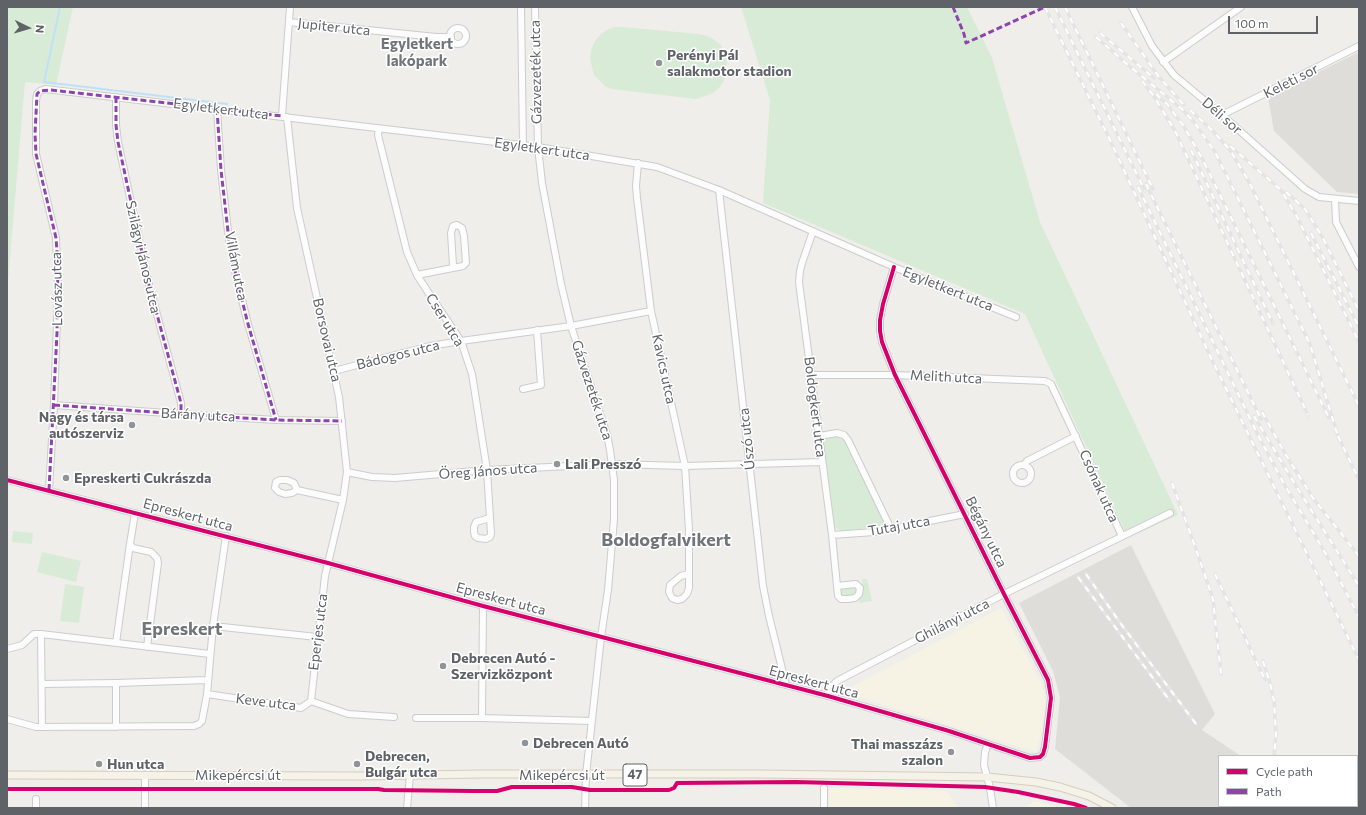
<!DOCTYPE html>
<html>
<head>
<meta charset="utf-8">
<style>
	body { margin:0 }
	#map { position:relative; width:1366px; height:815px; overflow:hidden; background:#efeeea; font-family:Commissioner,sans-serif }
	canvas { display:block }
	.frame { position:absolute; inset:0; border:8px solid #5f6368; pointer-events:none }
	.legend { position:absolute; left:1218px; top:755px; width:140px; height:52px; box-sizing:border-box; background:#fff; border:1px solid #bfc1c3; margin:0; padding:5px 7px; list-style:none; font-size:12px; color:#5f6368 }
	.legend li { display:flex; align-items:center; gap:8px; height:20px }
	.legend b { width:20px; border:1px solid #bfc1c3 }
	.north { position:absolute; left:8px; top:8px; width:40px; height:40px; -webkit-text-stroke:3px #fff; paint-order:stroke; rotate:95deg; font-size:11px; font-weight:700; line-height:16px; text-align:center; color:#5f6368 }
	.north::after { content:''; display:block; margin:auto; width:14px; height:18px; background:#5f6368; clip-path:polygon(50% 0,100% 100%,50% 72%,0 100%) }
	.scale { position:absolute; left:1228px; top:16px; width:90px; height:18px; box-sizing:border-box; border:2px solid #5f6368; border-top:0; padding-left:5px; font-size:12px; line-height:14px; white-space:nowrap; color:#5f6368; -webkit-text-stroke:3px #fff; paint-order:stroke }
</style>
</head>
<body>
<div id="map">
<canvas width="1366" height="815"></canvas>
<div class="frame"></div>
<ul class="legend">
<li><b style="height:5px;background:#d6006c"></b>Cycle path</li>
<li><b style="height:5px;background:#8e44ad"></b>Path</li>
</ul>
<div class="north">N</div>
<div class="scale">100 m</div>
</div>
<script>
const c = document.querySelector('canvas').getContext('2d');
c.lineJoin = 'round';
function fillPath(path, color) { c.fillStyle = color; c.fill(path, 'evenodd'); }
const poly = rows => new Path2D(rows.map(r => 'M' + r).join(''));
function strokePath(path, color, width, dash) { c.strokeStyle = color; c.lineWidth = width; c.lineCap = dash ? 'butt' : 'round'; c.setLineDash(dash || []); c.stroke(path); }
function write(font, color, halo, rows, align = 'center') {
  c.font = font + ' Commissioner,sans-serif'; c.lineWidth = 3; c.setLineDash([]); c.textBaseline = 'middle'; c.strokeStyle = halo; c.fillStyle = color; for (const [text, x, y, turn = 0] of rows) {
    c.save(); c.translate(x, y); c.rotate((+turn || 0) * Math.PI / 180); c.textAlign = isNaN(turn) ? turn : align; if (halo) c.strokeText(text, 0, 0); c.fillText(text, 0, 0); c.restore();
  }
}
fillPath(poly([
	[1001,608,1041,683,1045,701,1042,732,1036,752,846,693,846,690],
	[830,788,946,791,959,808,829,808],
	[1034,801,1062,808,1025,808]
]), '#f7f3e4');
fillPath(poly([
	[1359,52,1359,194,1337,192,1274,131,1268,97],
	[1131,545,1215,714,1202,730,1241,756,1219,756,1219,806,1316,806,1319,808,1131,808,1055,749,1060,697,1053,671,1019,603]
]), '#dfddda');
fillPath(poly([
	[7,7,73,7,56,85,25,82,7,293],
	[741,7,967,7,992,58,1040,222,1178,515,1128,538,1025,314,763,203,770,100],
	[614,27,622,27,699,34,710,37,720,44,727,57,726,74,724,81,718,89,711,94,696,99,612,89,606,87,594,75,590,59,591,50,595,41,601,34,607,30],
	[840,436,846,441,887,523,885,526,842,531,836,528,833,522,822,443,825,437],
	[13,531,33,533,32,544,12,542],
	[42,552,81,561,76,582,37,572],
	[862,579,867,579,872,601,860,603,858,598,862,593],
	[65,584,84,587,79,623,60,621],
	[853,587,857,589,855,595,843,597,841,595,840,591,841,588]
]), '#d8ebd6');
strokePath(poly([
	[60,7,44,82,227,104]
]), '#bfe0f9', 2);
const minor = poly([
	[521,7,523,146],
	[535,7,538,147,542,183,561,284,571,326,607,435,610,450,614,480,614,519,608,590,601,637,586,775,585,808],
	[1132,7,1152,46,1174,75,1222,115,1305,189,1319,197,1359,201],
	[289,22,436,37,451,37],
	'450 36a8 8 0 1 1 16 0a8 8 0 1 1-16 0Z',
	[1163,62,1241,7],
	[116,97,116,125,118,142,149,285,181,403,181,414],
	[217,109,221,170,229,240,236,276,248,324,276,420],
	[1222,115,1359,46],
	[282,116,290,7],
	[287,117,297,208,339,397,347,472,343,500,325,576,311,701],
	[379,129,378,135,407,252,417,275,428,292,461,341,472,374,487,470,491,534,490,537,486,539,478,538,475,536,474,532,474,527,476,522,490,518],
	[638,163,636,186,637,198,651,311,685,466,689,530,689,588,687,594,682,599,677,600,672,598,669,592,670,585,681,576,688,574],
	[719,190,763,586,769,616,786,685],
	[1335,199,1336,222,1359,267],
	[813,231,802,263,800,271,799,282,832,535,838,596,841,599,848,599,855,598,859,594,860,588,856,584,837,586],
	[417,275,463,266,466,263,464,236,462,228,457,225,453,226,451,233,453,265],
	[334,371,430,346,461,341,571,326,651,311],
	[811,375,895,375,1045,381,1051,384,1122,536],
	[523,389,541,385,537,330],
	[54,405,181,414,276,420,342,421],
	[819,436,837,433,844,435,848,440,891,529],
	[1024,465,1027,461,1076,436],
	'1013 474a9 9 0 1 1 18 0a9 9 0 1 1-18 0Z',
	[347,472,372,477,395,478,487,470,612,464,685,466,822,462],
	[7,480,328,563,483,606,828,696,949,731,1030,758,1040,757,1043,754,1045,747,1051,698,1048,680,1004,594,895,375,882,342,880,331,880,320,883,304,894,267],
	[49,490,54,405,58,291,56,238,36,154,36,101,37,94,40,91,45,89,538,147,657,167,719,190,894,267,1016,317],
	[297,490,294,483,287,480,280,480,276,482,275,488,279,492,285,494,292,493,297,490,343,500],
	[135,513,130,544,133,548,151,552,157,558,158,563,147,647],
	[832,535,874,532,965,514],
	[213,626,317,637],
	[41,634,42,727],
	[116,643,130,544],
	[7,649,22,645,34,634,41,634,210,654],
	[116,683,116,727],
	[42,684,116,683,208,680],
	[207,694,301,708,311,701,348,714,394,717],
	[828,696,829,689,837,681,1004,594,1170,513],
	[416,718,482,718,592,721],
	[482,718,483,606],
	[7,719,36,727,194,726,199,724,202,721,207,694,213,626,226,536],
	[988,744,985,752,984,765,990,788,993,808],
	[824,788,824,808],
	[36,808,36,799],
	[145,808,145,775],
	[407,808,410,775]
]);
const major = poly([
	[7,775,361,776,481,774,760,774,987,777,1036,782,1060,787,1089,796,1112,808]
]);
strokePath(minor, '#cbcccc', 8);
strokePath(major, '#d7ceb8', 9);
strokePath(minor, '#fdfcfc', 6);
strokePath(major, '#f4f2e9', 7);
const rail = poly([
	[1045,7,1109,138,1212,360,1359,660],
	[1055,7,1145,191],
	[1065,7,1153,189],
	[1121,23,1159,77,1184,105],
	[1100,33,1154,78],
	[1096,37,1128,65,1183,110,1194,122,1215,152,1310,344,1339,440],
	[1142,81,1153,95,1175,131,1308,415],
	[1156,94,1167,104,1183,125,1203,160,1329,418],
	[1190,110,1212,130,1230,150,1248,180,1359,406],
	[1230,146,1281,190,1296,215,1359,342],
	[1191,150,1273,324],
	[1146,184,1261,419],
	[1138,187,1258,435,1284,484,1326,554,1359,617],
	[1286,192,1305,209,1323,238,1359,311],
	[1311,233,1359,327],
	[1262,412,1286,455,1313,498,1359,556],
	[1254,416,1296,486,1359,586],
	[1338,436,1359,480],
	[1172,483,1197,552,1213,599,1221,674],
	[1086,574,1121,624,1196,724],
	[1215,574,1265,680],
	[1078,577,1170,701],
	[1263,661,1270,683,1274,701,1276,734,1274,756],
	[1259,808,1260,806]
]);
strokePath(rail, '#e4e4e4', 3.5);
strokePath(rail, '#fff', 2, [6]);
strokePath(poly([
	[953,7,964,34,966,43,1045,7],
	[116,97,116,125,118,142,149,285,181,403,181,414],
	[217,109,221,170,229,240,236,276,248,324,276,420],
	[54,405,181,414,276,420,342,421],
	[49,490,57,333,58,263,56,238,36,154,35,134,37,94,40,91,51,90,282,116]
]), '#8e44ad', 3, [6, 3]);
strokePath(poly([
	[7,480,328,563,483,606,828,696,949,731,1030,758,1040,757,1043,754,1045,747,1051,698,1048,680,1004,594,895,375,882,342,880,331,880,320,883,304,894,267],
	[7,789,378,789,384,790,473,791,497,791,512,787,572,787,590,790,669,790,674,788,677,783,796,782,985,787,1018,792,1074,804,1086,808]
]), '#d6006c', 4);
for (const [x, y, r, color] of [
	[659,63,4,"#919496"],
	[132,425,4,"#919496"],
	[557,464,4,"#919496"],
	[66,478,4,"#919496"],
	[443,666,4,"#919496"],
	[525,743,4,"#919496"],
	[951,752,4,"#919496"],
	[99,764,4,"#919496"],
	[357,764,4,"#919496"]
]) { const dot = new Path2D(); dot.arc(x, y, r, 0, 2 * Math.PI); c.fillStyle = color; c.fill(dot); strokePath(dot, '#fff', 1.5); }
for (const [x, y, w] of [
	[635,775,24]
]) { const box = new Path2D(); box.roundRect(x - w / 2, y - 11, w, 22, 3); c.fillStyle = '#fff'; c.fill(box); strokePath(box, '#5f6368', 1); }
write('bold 13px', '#5f6368', null, [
	["47",635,775]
]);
write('14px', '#5f6368', '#fff', [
	["Jupiter utca",334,27,6],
	["Gázvezeték utca",536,72,-91],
	["Keleti sor",1291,81,-27],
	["Egyletkert utca",221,109,7],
	["Déli sor",1222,116,41],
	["Egyletkert utca",542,149,8],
	["Szilágyi János utca",143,257,77],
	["Villám utca",236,266,79],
	["Lovász utca",57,289,-91],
	["Egyletkert utca",948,289,22],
	["Cser utca",445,320,58],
	["Borsovai utca",327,340,77],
	["Bádogos utca",398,355,-14],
	["Kavics utca",664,369,78],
	["Melith utca",946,377,3],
	["Gázvezeték utca",592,390,72],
	["Boldogkert utca",815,407,83],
	["Bárány utca",198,415,3],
	["Úszó utca",747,439,-96],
	["Öreg János utca",488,471,-4],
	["Csónak utca",1099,486,66],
	["Epreskert utca",188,515,15],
	["Tutaj utca",899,526,-10],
	["Bégány utca",986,532,64],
	["Epreskert utca",501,599,15],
	["Ghilányi utca",952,621,-27],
	["Eperjes utca",318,632,-83],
	["Epreskert utca",814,682,15],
	["Keve utca",266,702,7],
	["Mikepércsi út",238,775],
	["Mikepércsi út",562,775]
]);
write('bold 14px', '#5f6368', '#fff', [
	["Perényi Pál",667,55],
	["salakmotor stadion",667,71],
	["Nagy és társa",124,417,"right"],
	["autószerviz",124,433,"right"],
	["Lali Presszó",565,464],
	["Epreskerti Cukrászda",74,478],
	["Debrecen Autó -",451,658],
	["Szervizközpont",451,674],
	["Debrecen Autó",533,743],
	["Thai masszázs",943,744,"right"],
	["szalon",943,760,"right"],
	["Debrecen,",365,756],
	["Bulgár utca",365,772],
	["Hun utca",107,764]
], 'left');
write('bold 15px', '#70757a', '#fff', [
	["Egyletkert",417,44],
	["lakópark",417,61]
]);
write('bold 18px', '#70757a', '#fff', [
	["Boldogfalvikert",666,540],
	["Epreskert",182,629]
]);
</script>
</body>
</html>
